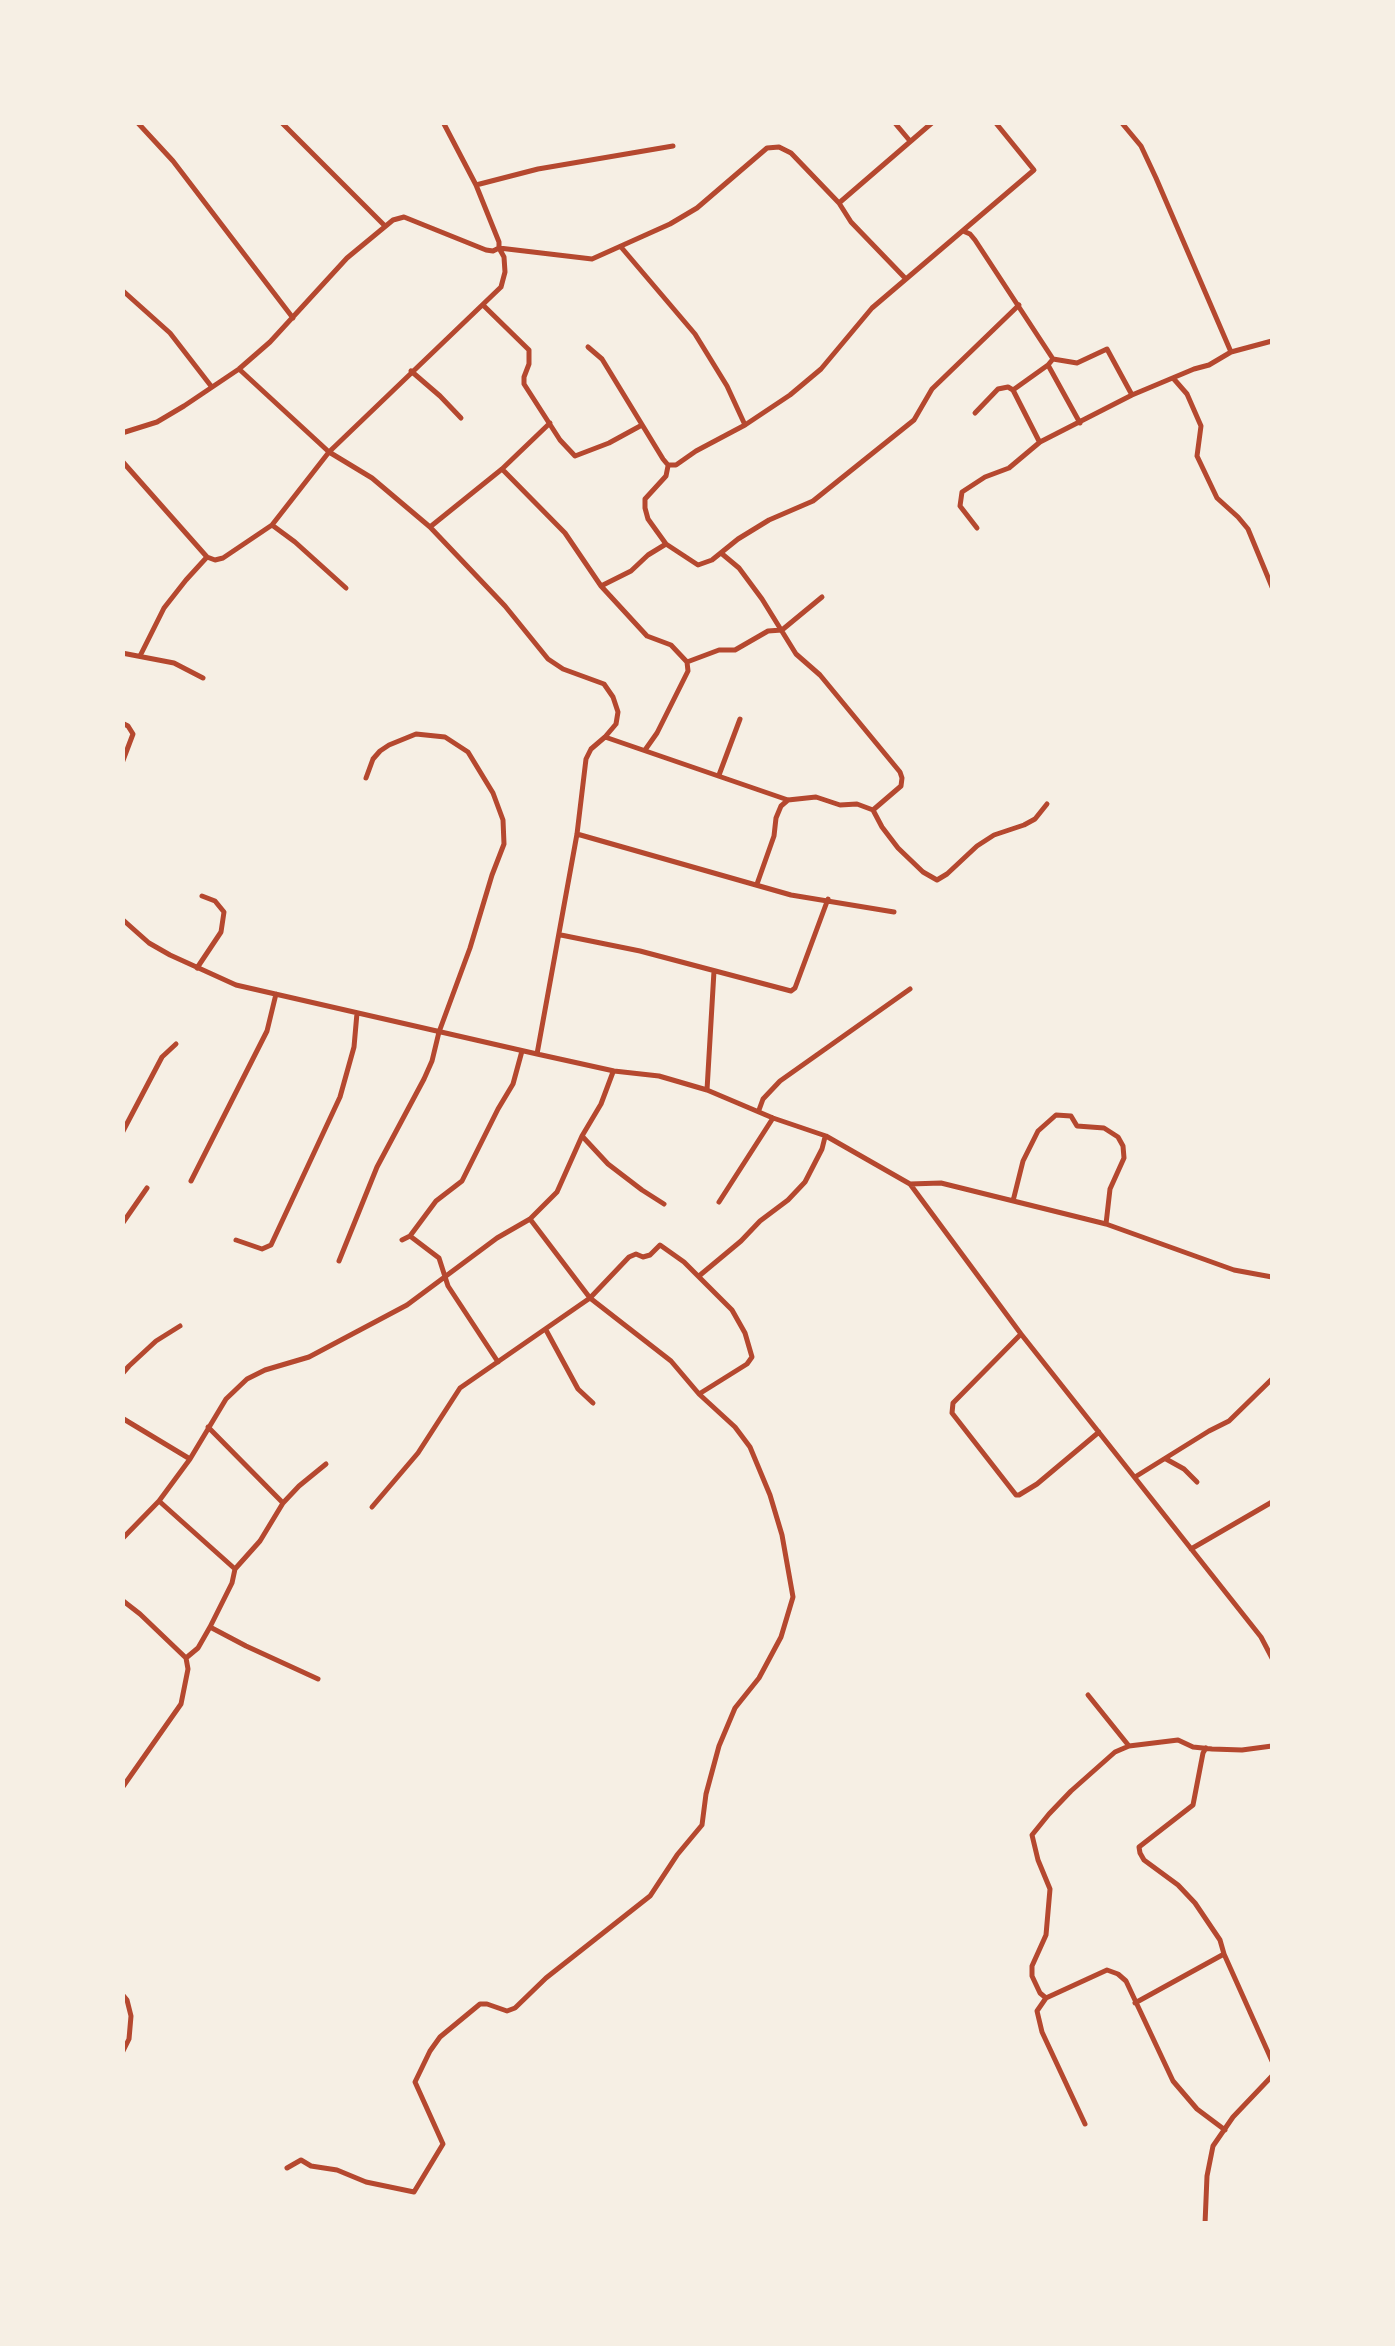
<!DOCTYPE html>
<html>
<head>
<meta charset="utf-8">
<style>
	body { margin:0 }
	#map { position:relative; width:1395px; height:2346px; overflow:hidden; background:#f6efe4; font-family:"Source Sans 3",sans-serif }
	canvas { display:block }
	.frame { position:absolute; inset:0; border:125px solid #f6efe4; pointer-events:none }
</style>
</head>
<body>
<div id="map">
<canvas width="1395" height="2346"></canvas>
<div class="frame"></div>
</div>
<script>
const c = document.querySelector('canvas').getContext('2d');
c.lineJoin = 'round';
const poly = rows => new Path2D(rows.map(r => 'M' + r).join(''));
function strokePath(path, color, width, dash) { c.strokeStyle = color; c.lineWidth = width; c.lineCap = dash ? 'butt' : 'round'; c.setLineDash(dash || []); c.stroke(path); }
strokePath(poly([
	[137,122,173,161,293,318],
	[281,122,385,226],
	[894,122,910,141],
	[1121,122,1141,146,1156,178,1231,352],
	[476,185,538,169,673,146],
	[839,203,933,122],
	[963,231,970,234,975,240,1053,359,1048,365,1080,423],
	[621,247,695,334,727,386,745,425],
	[122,290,170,333,211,386],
	[483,305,529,350,529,364,524,377,524,384,560,440,575,456,609,443,642,425],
	[588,347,602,359,663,459,668,465,676,465,696,451,745,425,790,395,821,369,872,308,1034,170,995,122],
	[1053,359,1077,363,1107,349,1132,395],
	[239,369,329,452,372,478,430,527,505,606,548,659,563,669,604,684,613,697,618,712,616,724,605,737,591,749,586,759,577,834,537,1054],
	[411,371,440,396,461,418],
	[1173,378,1187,394,1201,426,1197,456,1217,498,1238,517,1248,529,1272,587],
	[1013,390,1039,441],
	[975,413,998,389,1008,387,1013,390,1048,365],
	[122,433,157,422,184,406,239,369,270,342,347,258,393,220,404,217,486,250,493,251,499,248,592,259,670,224,697,208,767,148,779,147,791,153,839,203,851,222,905,278],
	[122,461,207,557,215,560,223,558,272,525,329,452,501,287,505,272,504,257,499,248,499,242,476,185,443,122],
	[502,469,565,533,601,586,647,636,671,645,687,662,688,671,657,733,645,750],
	[272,525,295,542,346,588],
	[430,527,502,469,550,423],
	[977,528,960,506,962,492,985,477,1009,468,1040,442,1132,395,1194,369,1209,365,1231,352,1272,341],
	[666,544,648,519,645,508,645,499,666,476,668,466],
	[721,553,739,568,762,599,796,654,820,675,900,772,902,778,901,786,873,810],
	[601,586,631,571,648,555,666,544,698,565,712,560,738,539,769,520,813,501,914,420,932,389,1019,305],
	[122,653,174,663,203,678],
	[140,656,164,608,186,580,207,557],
	[687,662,719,650,735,650,768,631,782,630,822,597],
	[122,723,128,726,133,734,122,763],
	[605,737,788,800,816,797,840,805,857,804,873,810,882,827,898,848,923,872,937,880,947,874,977,846,994,835,1024,825,1035,819,1047,804],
	[719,775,740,719],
	[577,834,791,895,894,912],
	[757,884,774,836,776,818,781,806,788,800],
	[122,919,149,943,170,955,236,985,537,1054,614,1071,659,1076,707,1090,773,1118,826,1136,910,1184,1021,1334,1261,1637,1272,1658],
	[561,935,640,951,791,991,795,988,828,899],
	[197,968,221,932,224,912,215,901,202,896],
	[707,1090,714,971],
	[759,1110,763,1099,780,1081,910,989],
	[122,1133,162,1057,176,1044],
	[582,1136,608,1164,642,1190,664,1204],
	[191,1181,267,1031,276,994],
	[910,1184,941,1183,1106,1224,1234,1270,1272,1277],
	[1013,1201,1023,1161,1038,1131,1056,1115,1071,1116,1077,1126,1104,1128,1118,1137,1123,1146,1124,1158,1110,1189,1106,1224],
	[719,1202,773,1118],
	[122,1224,147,1188],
	[410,1236,439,1258,448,1286,498,1362],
	[236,1240,262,1249,271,1245,340,1097,354,1047,357,1013],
	[402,1240,410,1236,436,1201,462,1181,498,1109,513,1084,522,1051],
	[339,1261,377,1167,424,1079,432,1061,439,1032,470,948,492,875,504,844,503,820,493,793,468,752,445,737,416,734,389,745,380,751,373,759,366,778],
	[699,1276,741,1241,760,1221,788,1200,805,1182,822,1149,825,1137],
	[546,1330,578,1389,593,1403],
	[1021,1334,953,1403,952,1413,1016,1495,1019,1495,1037,1484,1099,1432],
	[122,1374,129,1366,156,1341,180,1326],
	[122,1418,190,1459],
	[208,1427,283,1503],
	[1166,1459,1184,1469,1197,1482],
	[1135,1477,1209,1431,1229,1421,1272,1379],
	[159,1501,235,1569],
	[372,1507,418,1453,460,1388,590,1298,629,1257,636,1254,643,1257,650,1255,660,1245,684,1262,732,1310,745,1333,752,1357,747,1364,699,1394],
	[122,1539,159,1501,190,1459,226,1399,247,1379,265,1370,309,1357,407,1305,497,1238,530,1219,557,1192,582,1136,601,1104,613,1072],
	[1191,1549,1272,1502],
	[122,1600,140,1614,186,1658,188,1669,181,1704,122,1788],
	[210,1627,246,1646,318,1679],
	[186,1658,198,1648,210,1627,232,1583,235,1569,260,1541,283,1503,299,1486,326,1464],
	[1088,1695,1129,1746],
	[1206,1748,1203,1753,1193,1805,1139,1847,1140,1853,1144,1860,1178,1885,1195,1903,1220,1940,1224,1954],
	[122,1994,127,2000,131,2016,129,2039,122,2053],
	[1046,1998,1040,1993,1032,1976,1032,1966,1046,1935,1050,1889,1038,1860,1032,1835,1049,1814,1071,1791,1115,1752,1129,1746,1178,1740,1193,1747,1212,1749,1242,1750,1272,1746],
	[1135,2003,1224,1954,1272,2061],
	[1085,2124,1042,2032,1037,2011,1046,1998,1107,1970,1118,1974,1126,1981,1173,2081,1197,2109,1225,2130],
	[287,2168,301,2160,311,2166,337,2170,366,2182,414,2192,443,2144,415,2082,430,2051,440,2037,480,2004,487,2004,507,2011,515,2008,546,1978,650,1896,677,1855,702,1825,706,1794,719,1746,735,1708,759,1678,781,1637,793,1597,782,1535,770,1495,750,1447,735,1427,699,1394,671,1361,590,1298,530,1219],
	[1205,2224,1207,2176,1213,2146,1233,2117,1272,2076]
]), '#b5482f', 5);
</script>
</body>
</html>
